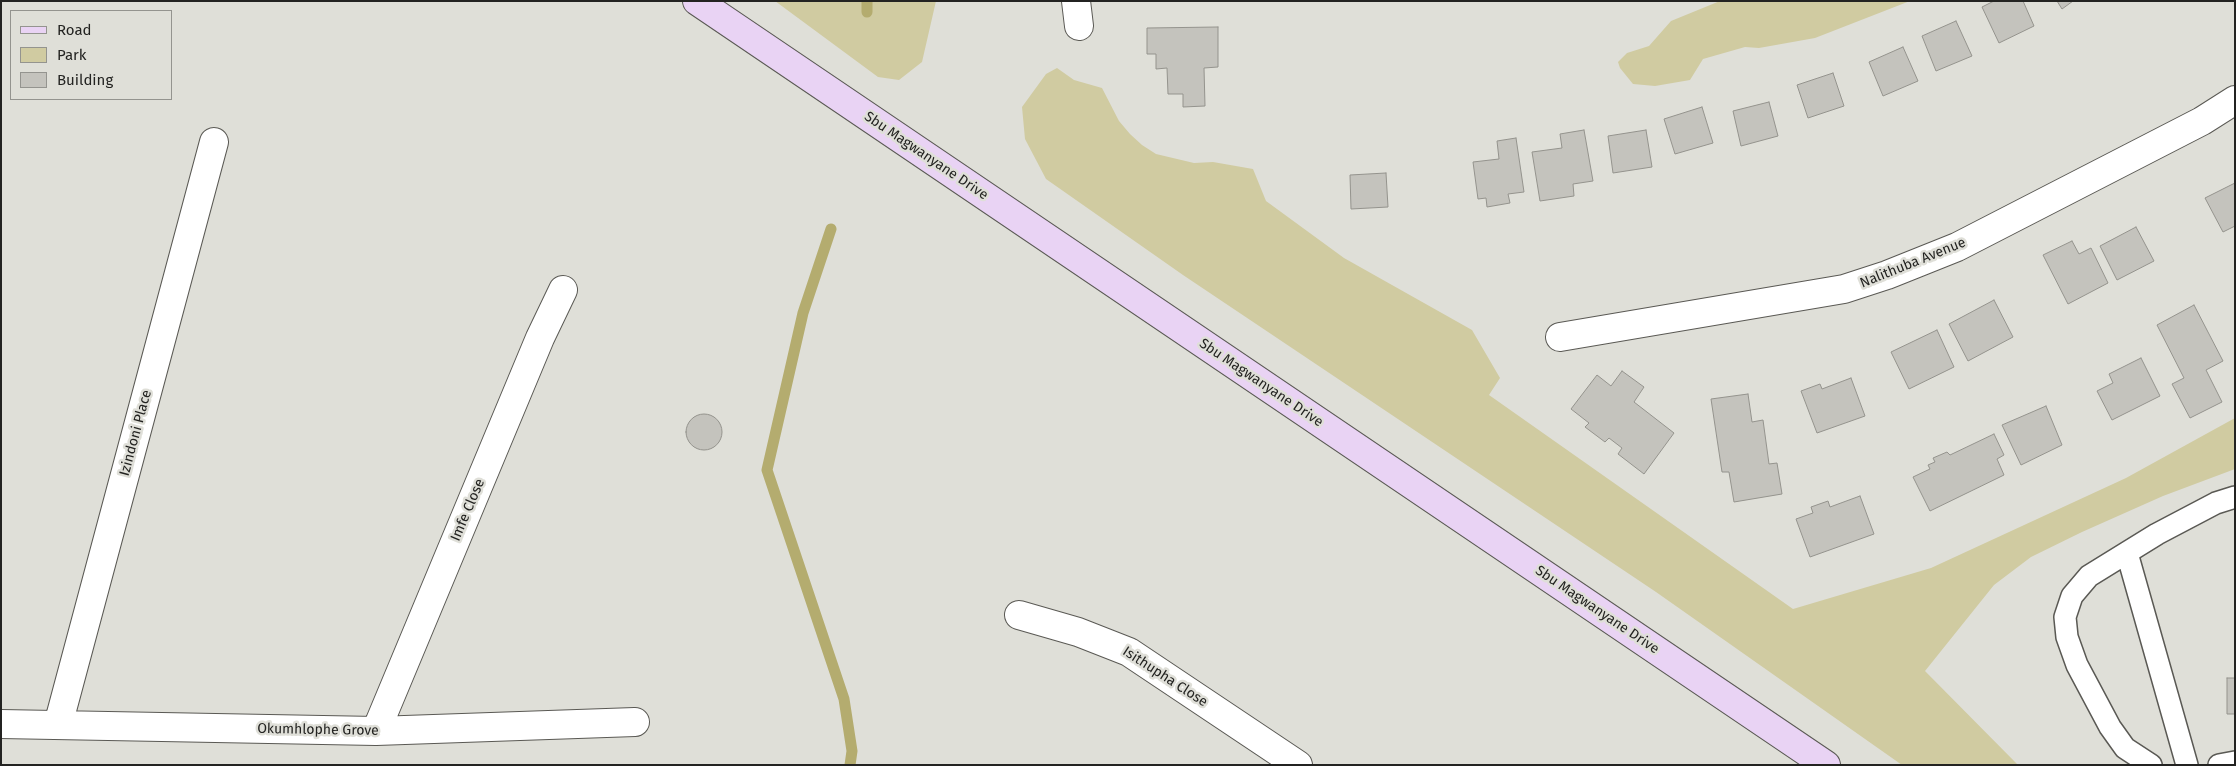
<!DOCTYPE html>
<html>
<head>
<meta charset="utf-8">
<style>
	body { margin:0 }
	#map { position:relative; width:2236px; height:766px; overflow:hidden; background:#dfdfd8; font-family:"Fira Sans",sans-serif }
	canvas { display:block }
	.frame { position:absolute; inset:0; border:2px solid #232321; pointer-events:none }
	.legend { position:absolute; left:10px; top:10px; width:162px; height:90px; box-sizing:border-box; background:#dfdfd8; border:1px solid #94948f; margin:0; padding:6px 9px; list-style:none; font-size:15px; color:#232321 }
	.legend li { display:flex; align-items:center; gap:10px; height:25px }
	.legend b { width:25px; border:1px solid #94948f }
</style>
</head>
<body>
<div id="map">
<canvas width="2236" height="766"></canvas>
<div class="frame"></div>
<ul class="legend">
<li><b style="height:6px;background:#e9d3f4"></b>Road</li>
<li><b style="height:14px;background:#d0cba1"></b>Park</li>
<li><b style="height:14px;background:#c4c3bd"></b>Building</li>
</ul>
</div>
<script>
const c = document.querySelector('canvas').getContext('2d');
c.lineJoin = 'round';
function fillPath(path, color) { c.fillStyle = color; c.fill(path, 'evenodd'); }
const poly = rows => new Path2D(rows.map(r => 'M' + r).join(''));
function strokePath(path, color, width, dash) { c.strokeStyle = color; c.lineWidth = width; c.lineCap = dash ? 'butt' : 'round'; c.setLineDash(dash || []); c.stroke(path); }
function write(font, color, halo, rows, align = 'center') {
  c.font = font + ' "Fira Sans",sans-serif'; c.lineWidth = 5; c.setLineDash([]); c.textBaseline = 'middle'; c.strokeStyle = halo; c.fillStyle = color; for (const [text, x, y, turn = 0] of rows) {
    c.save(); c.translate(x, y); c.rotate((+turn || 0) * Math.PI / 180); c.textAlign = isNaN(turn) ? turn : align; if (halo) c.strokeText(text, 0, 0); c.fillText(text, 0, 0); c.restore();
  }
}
fillPath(poly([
	[775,1,936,1,922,62,899,80,878,77],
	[1720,1,1910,1,1815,38,1759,48,1745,47,1703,59,1690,80,1655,86,1633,84,1620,68,1618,62,1627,53,1649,46,1671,21],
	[1057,68,1074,80,1102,88,1119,121,1130,134,1142,145,1156,154,1194,163,1213,162,1253,169,1266,201,1344,258,1472,330,1500,378,1489,395,1793,609,1931,568,2126,478,2235,418,2235,469,2163,496,2082,532,2031,557,1994,585,1925,671,2018,765,1902,765,1656,592,1183,275,1046,179,1025,139,1022,107,1046,74]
]), '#d0cba1');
strokePath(poly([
	[867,1,867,12],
	[831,229,803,313,767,470,844,699,852,751,850,765]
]), '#b4ac6f', 11);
const building = poly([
	[1994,1,2023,1,2034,26,1999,43,1982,7,1994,1],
	[2057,1,2073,1,2062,9,2057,1],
	[1956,21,1972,56,1936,71,1922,36,1956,21],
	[1218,27,1218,67,1204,68,1205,106,1183,107,1183,94,1168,94,1167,68,1156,69,1156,54,1147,54,1147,28,1218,27],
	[1903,47,1918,81,1883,96,1869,62,1903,47],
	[1833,73,1844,106,1808,118,1797,85,1833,73],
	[1769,102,1778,136,1741,146,1733,111,1769,102],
	[1702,107,1713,143,1675,154,1664,119,1702,107],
	[1584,130,1593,181,1573,184,1574,196,1540,201,1532,152,1562,148,1560,134,1584,130],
	[1646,130,1652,167,1613,173,1608,136,1646,130],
	[1516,138,1524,192,1508,194,1510,203,1487,207,1486,198,1478,199,1473,162,1499,159,1497,141,1516,138],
	[1386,173,1388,207,1351,209,1350,175,1386,173],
	[2235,183,2235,226,2223,232,2205,198,2235,183],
	[2136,227,2154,261,2117,280,2100,246,2136,227],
	[2072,241,2079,254,2091,248,2108,283,2068,304,2043,255,2072,241],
	[1994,300,2013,337,1968,361,1949,324,1994,300],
	[2194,305,2223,361,2206,370,2222,402,2190,418,2172,384,2184,378,2157,325,2194,305],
	[1937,330,1954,367,1909,389,1891,352,1937,330],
	[2141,358,2160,396,2112,420,2097,391,2113,383,2109,374,2141,358],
	[1622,371,1644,387,1634,402,1674,433,1644,474,1618,454,1622,448,1609,438,1605,442,1585,427,1589,423,1571,409,1597,375,1611,386,1622,371],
	[1851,378,1865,416,1817,433,1801,391,1820,384,1822,389,1851,378],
	[1748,394,1752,422,1763,420,1769,464,1777,463,1782,494,1734,502,1729,472,1722,472,1711,399,1748,394],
	[2046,406,2062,445,2021,465,2002,425,2046,406],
	'686 432a18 18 0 1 1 36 0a18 18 0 1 1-36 0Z',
	[1994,434,2004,455,1997,459,2004,475,1930,511,1913,477,1930,469,1928,465,1935,462,1933,458,1947,452,1950,455,1994,434],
	[1860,496,1874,534,1810,557,1796,519,1813,513,1811,507,1828,501,1830,507,1860,496],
	[2227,678,2235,678,2235,714,2227,714,2227,678]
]);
fillPath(building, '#c4c3bd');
strokePath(building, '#94938d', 1);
const lane = poly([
	[2127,553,2187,765],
	[2151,765,2125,748,2110,727,2077,665,2067,637,2065,617,2072,596,2089,576,2157,534,2216,503,2235,497],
	[2219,765,2235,762]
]);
const street = poly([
	[1076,1,1079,26],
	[1560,337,1844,289,1887,275,1957,247,2202,121,2235,100],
	[1019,615,1078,632,1129,652,1298,765],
	[1,724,376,731,635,722],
	[58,725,214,142],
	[376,731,540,338,563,290]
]);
const secondary = poly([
	[697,1,1826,765]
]);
strokePath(lane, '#5a5954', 24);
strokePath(street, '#5a5954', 30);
strokePath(secondary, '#5a5954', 30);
strokePath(lane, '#fff', 21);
strokePath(street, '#fff', 28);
strokePath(secondary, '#e9d3f4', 28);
write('14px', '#232321', '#dfdfd8', [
	["Sbu Magwanyane Drive",926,156,34],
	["Nalithuba Avenue",1913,263,-22],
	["Sbu Magwanyane Drive",1261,383,34],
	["Izindoni Place",136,433,-75],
	["Imfe Close",468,510,-67],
	["Sbu Magwanyane Drive",1597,610,34],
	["Isithupha Close",1165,677,33],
	["Okumhlophe Grove",318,730,1]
]);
</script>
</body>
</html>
